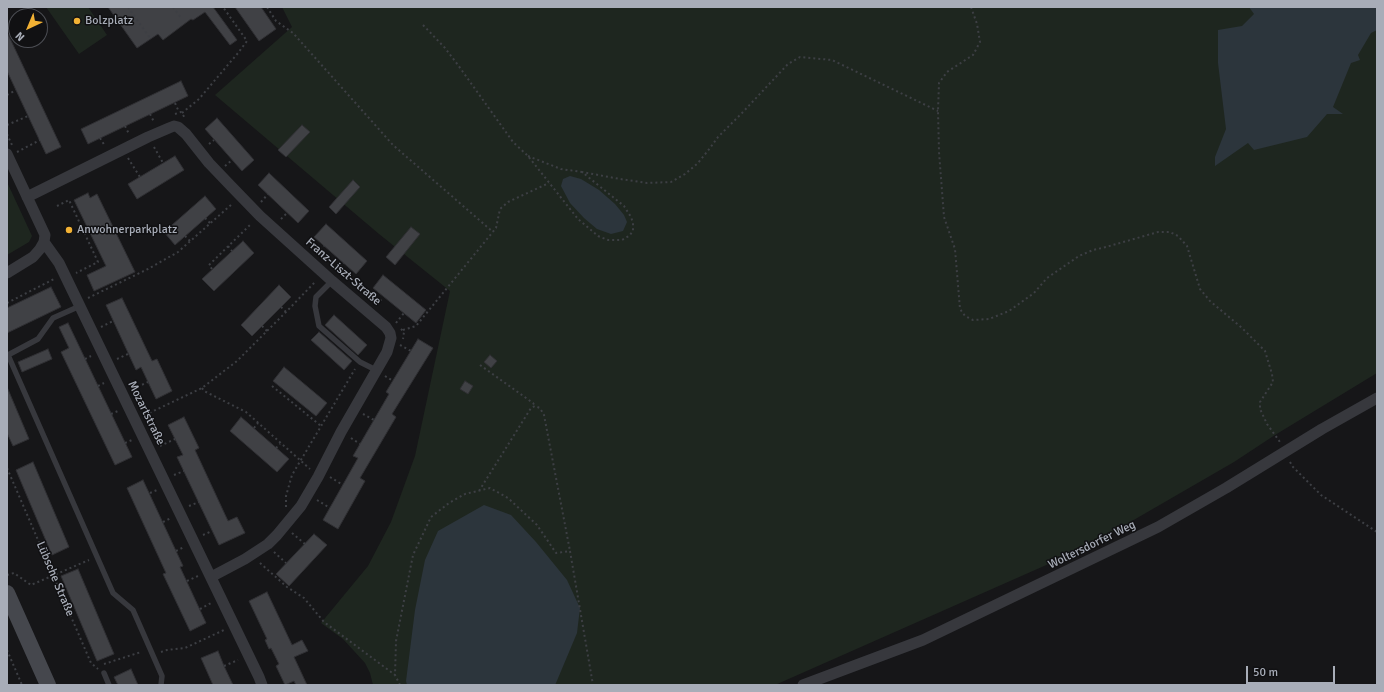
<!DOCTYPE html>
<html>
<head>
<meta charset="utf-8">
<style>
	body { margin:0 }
	#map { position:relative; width:1384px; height:692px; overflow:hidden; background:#161618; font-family:Signika,sans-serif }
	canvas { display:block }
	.frame { position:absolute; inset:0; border:8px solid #a8adb8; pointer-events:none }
	.north { position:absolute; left:8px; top:8px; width:40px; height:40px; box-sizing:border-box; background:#111113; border:1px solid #4d4f55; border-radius:50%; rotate:224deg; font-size:11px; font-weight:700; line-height:16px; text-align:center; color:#a8adb8 }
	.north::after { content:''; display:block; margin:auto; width:14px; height:18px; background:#f2b134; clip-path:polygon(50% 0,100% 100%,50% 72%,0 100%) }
	.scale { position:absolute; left:1246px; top:666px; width:89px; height:18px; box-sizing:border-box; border:2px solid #a8adb8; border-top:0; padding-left:5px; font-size:12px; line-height:14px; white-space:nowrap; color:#a8adb8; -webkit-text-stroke:3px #111113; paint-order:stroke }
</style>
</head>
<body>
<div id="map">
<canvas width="1384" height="692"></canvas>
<div class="frame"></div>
<div class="north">N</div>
<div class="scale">50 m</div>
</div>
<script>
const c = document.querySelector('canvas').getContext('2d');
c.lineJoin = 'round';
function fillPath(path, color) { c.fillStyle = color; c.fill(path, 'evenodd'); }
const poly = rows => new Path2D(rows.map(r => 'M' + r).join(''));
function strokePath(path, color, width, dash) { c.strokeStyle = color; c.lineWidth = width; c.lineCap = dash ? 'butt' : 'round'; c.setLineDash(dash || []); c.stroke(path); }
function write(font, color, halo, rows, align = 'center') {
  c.font = font + ' Signika,sans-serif'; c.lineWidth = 3; c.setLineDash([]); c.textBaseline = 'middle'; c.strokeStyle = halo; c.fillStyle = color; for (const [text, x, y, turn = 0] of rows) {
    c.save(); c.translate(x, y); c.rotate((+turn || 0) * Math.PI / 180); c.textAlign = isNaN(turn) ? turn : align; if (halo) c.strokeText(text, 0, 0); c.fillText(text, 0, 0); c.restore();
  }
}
fillPath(poly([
	[46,7,88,7,107,35,79,54],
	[282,7,1377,7,1377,373,1275,435,1234,462,1087,547,775,685,373,685,370,673,365,663,343,639,321,623,368,566,391,522,415,456,450,291,379,234,215,95,292,27],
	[7,182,32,236,29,242,7,255]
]), '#1e261f');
fillPath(poly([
	[1249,7,1377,7,1377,30,1371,33,1358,55,1360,60,1351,63,1333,107,1343,114,1327,114,1307,137,1254,150,1248,143,1215,166,1215,157,1226,129,1218,63,1218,30,1242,26,1254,14],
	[570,176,581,179,599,190,615,204,624,215,627,222,623,231,611,234,597,229,584,218,570,203,561,186,563,179],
	[484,505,511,515,536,542,567,580,580,608,577,633,556,683,555,685,407,685,406,681,415,610,425,560,438,531]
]), '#2c353c');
const building = poly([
	[108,7,213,7,237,40,230,45,205,12,193,20,191,19,163,40,158,34,137,48,108,7],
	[235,7,261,7,276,29,259,41,235,7],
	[7,32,61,147,46,154,7,71,7,32],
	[181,81,188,96,88,144,81,129,181,81],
	[217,118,254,160,242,171,205,129,217,118],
	[302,125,310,132,286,157,278,150,302,125],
	[175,156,184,170,137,199,128,184,175,156],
	[269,173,309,211,298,223,258,185,269,173],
	[353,180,360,187,336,214,329,207,353,180],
	[88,193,90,198,97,194,135,272,94,291,87,275,106,266,74,200,88,193],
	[205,196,216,209,175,245,164,232,205,196],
	[326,224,367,261,356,274,314,237,326,224],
	[411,227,420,234,395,265,386,257,411,227],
	[243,241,254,253,214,291,202,279,243,241],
	[383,275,426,310,416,323,373,288,383,275],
	[279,285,291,297,252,336,241,325,279,285],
	[51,287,61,307,7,333,7,308,51,287],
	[122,298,152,361,157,359,172,391,156,399,141,367,136,370,106,305,122,298],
	[334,315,367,345,358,355,325,325,334,315],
	[68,323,132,457,115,465,61,352,69,348,59,327,68,323],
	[319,332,352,361,344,370,311,340,319,332],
	[418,339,433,348,392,414,396,417,360,478,365,481,338,529,323,520,358,458,353,456,389,394,386,392,418,339],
	[48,349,52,359,22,372,18,362,48,349],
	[490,355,497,361,491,368,484,362,490,355],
	[284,367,327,403,316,416,273,381,284,367],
	[465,381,473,386,468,394,460,389,465,381],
	[7,387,29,439,13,446,7,433,7,387],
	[184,417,199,448,195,450,228,521,237,517,245,533,219,545,177,457,183,455,168,425,184,417],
	[241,417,289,459,277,472,230,431,241,417],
	[33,462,69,547,52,555,16,470,33,462],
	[143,480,183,566,180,567,206,623,190,631,163,574,166,573,127,488,143,480],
	[314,534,327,545,289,586,276,574,314,534],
	[78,569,114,654,97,661,61,576,78,569],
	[267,592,292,645,302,640,308,651,294,657,307,685,296,685,294,681,285,685,276,666,279,664,271,648,269,649,265,640,267,639,249,601,267,592],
	[218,651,224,666,233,685,213,685,201,658,218,651],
	[131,669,138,685,118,685,114,677,131,669]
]);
fillPath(building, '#404145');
strokePath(building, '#303034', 1);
strokePath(poly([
	[128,7,150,38],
	[173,7,182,19],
	[267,7,276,21,293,33,393,145,493,232],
	[971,7,977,24,980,42,973,55,947,72,939,83,938,111,939,152,944,217,955,249,960,309,965,316,973,320,989,319,1009,311,1034,293,1047,278,1079,256,1093,250,1106,247,1158,232,1170,232,1178,236,1187,246,1200,289,1210,301,1242,328,1265,351,1272,374,1273,382,1260,402,1260,409,1267,424,1280,442],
	[423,25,445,48,458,65,513,142,528,156,578,219,598,236,608,240,622,240,629,236,633,231,633,223,631,217,624,206,582,172,620,179,647,183,671,182,685,174,698,163,710,148,718,137,742,113,788,64,800,57,832,60,938,111],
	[7,95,16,90],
	[175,103,179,112],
	[182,113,199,99,238,53,247,41,223,7],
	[150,114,154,122],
	[175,114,181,112,185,118],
	[7,125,28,116],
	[125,126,129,134],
	[7,134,12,145],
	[100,138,105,146],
	[209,144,214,140],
	[154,147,163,163],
	[17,152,40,140],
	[528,156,561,169,582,172],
	[128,158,140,177],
	[225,166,232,160],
	[261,202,268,194],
	[57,206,69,200,98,262,76,273],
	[205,218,211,224],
	[281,219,287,213],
	[185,236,190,241],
	[228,246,232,251],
	[317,254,324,246],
	[212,269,209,265,251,224],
	[337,271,344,263],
	[88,298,148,269,178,252,232,204],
	[7,303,54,279],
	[377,305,383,297],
	[281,307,286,312],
	[396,323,404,313],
	[262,326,267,331],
	[101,327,113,321],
	[401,329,404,332,403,339],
	[403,330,416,326,496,228,500,209,508,202,549,183],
	[400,345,411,351],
	[85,359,91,356],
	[117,359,128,354],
	[480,365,533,403,535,406],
	[385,376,393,381],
	[98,386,104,383],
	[272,386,321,426],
	[202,388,204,391,246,412,310,469],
	[133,389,148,382],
	[111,414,118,411],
	[363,414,374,420],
	[145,415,202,388,237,361,286,312,316,281],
	[254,428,258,423],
	[351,438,360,444],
	[125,443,132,440],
	[160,446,175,439],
	[276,448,280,444],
	[1290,462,1293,467,1321,495,1377,532],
	[7,468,91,663,98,669],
	[174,475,184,471],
	[330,477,343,485],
	[479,491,531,408,535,406,540,408,544,415,570,551],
	[150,493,157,490],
	[317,500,330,508],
	[189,506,199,502],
	[286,507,286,496,292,475,355,369],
	[163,522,171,518],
	[292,533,305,544],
	[203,535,212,531],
	[176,551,184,547],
	[274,552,286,563],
	[260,563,287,587,304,598,324,622,395,675],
	[7,575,14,573,31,585,89,560],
	[187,581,198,576],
	[200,609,211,603],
	[7,650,22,685],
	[161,652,167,650,185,648,224,630],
	[104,664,141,652],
	[224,666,238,660],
	[400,685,395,675,396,641,413,555,431,517,449,503,465,494,490,488,508,498,537,525,556,553,570,551,593,685]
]), '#3d3f44', 2, [2, 3]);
strokePath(poly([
	[332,281,316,297,315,306,319,326,360,362,376,370],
	[80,306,53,318,38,339,8,355,113,593,133,610,162,676,161,685],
	[104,673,109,685]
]), '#37383d', 5.5);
strokePath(poly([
	[7,154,45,235,44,242,59,263,259,677,262,685],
	[27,197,148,137,169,128,174,126,178,127,186,134,209,163,230,185,260,216,332,281,386,327,390,333,391,338,387,352,341,432,318,477,301,506,277,535,268,544,245,559,211,577],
	[7,273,33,257,40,249,44,242],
	[803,685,923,640,1158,527,1226,488,1322,429,1377,398]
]), '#37383d', 11);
strokePath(poly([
	[7,593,48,685]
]), '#45474d', 16);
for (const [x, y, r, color] of [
	[77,21,4,"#f2b134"],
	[69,230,4,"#f2b134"]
]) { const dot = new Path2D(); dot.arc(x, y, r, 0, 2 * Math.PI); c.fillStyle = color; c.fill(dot); strokePath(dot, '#111113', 1.5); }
write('12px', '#a8adb8', '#111113', [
	["Bolzplatz",85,21],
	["Anwohnerparkplatz",77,230]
], 'left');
write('12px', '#a8adb8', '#111113', [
	["Franz-Liszt-Straße",343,272,41],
	["Mozartstraße",146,413,64],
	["Woltersdorfer Weg",1092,545,-26],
	["Lübsche Straße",55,579,67]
]);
</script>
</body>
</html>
